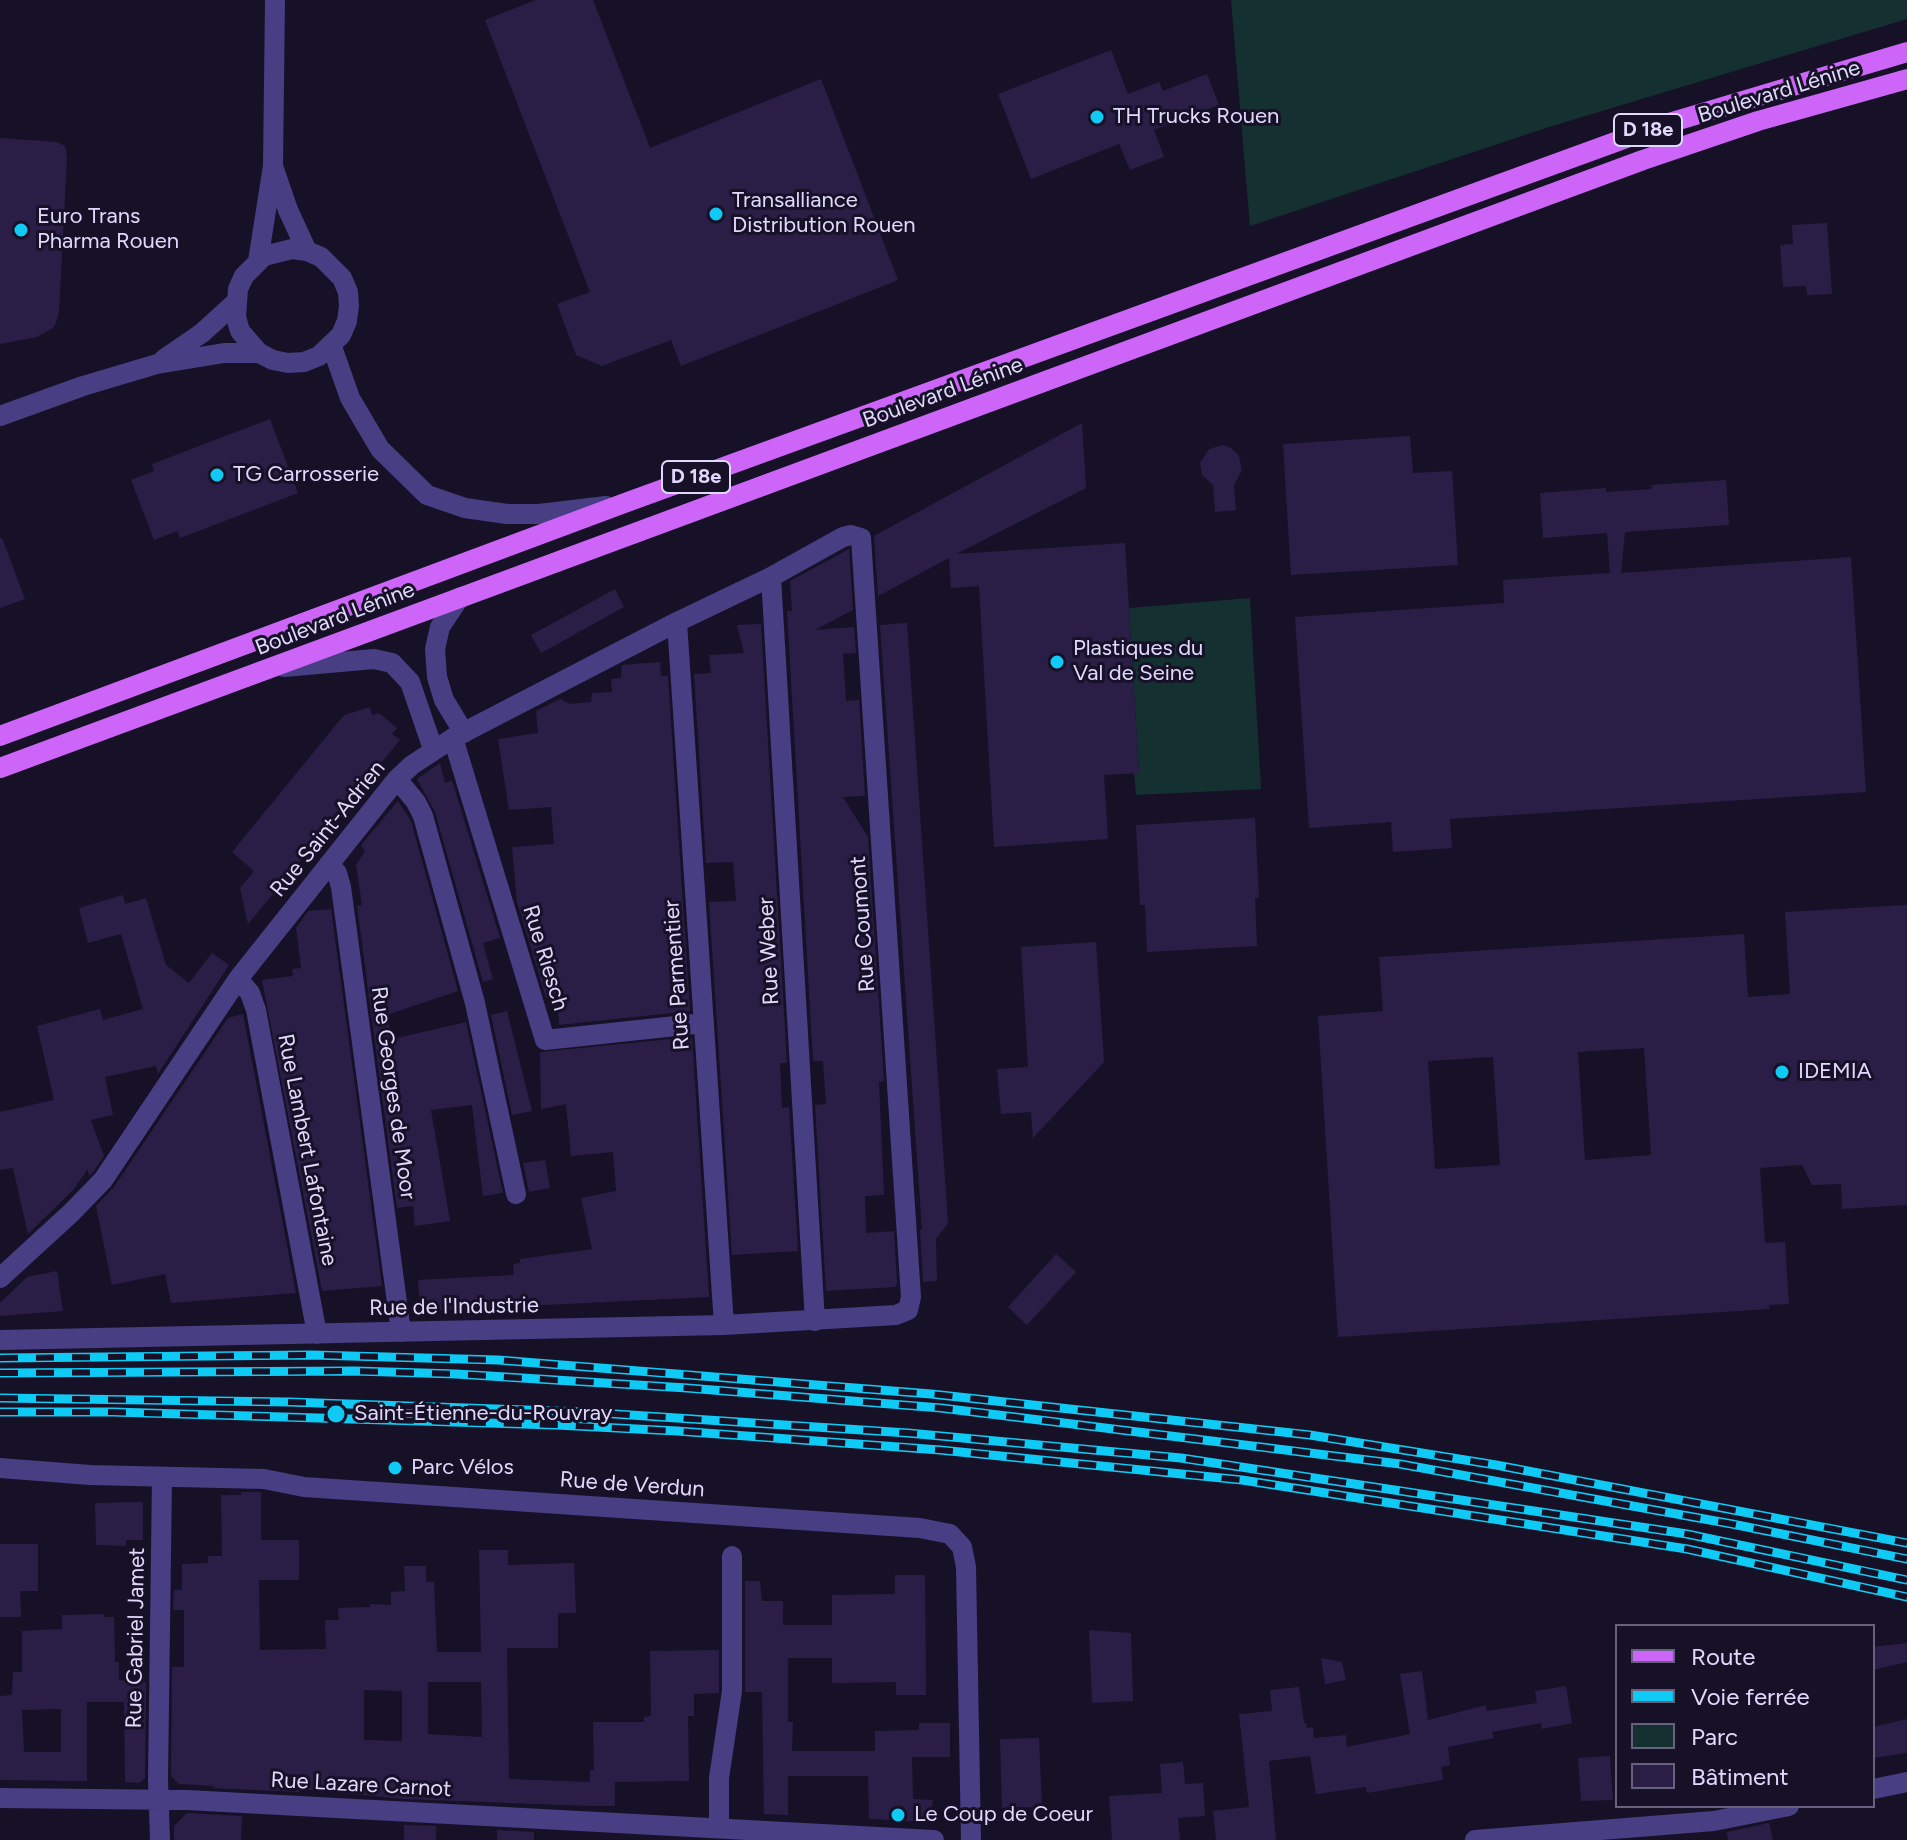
<!DOCTYPE html>
<html>
<head>
<meta charset="utf-8">
<style>
	body { margin:0 }
	#map { position:relative; width:1907px; height:1840px; overflow:hidden; background:#171127; font-family:Figtree,sans-serif }
	canvas { display:block }
	.legend { position:absolute; left:1615px; top:1624px; width:260px; height:184px; box-sizing:border-box; background:#171127; border:2px solid #67617d; margin:0; padding:10px 14px; list-style:none; font-size:24px; color:#e0d9fd }
	.legend li { display:flex; align-items:center; gap:16px; height:40px }
	.legend b { width:40px; border:2px solid #67617d }
</style>
</head>
<body>
<div id="map">
<canvas width="1907" height="1840"></canvas>
<ul class="legend">
<li><b style="height:10px;background:#cd65f8"></b>Route</li>
<li><b style="height:10px;background:#0ecaf4"></b>Voie ferrée</li>
<li><b style="height:22px;background:#143031"></b>Parc</li>
<li><b style="height:22px;background:#2a1e47"></b>Bâtiment</li>
</ul>
</div>
<script>
const c = document.querySelector('canvas').getContext('2d');
c.lineJoin = 'round';
function fillPath(path, color) { c.fillStyle = color; c.fill(path, 'evenodd'); }
const poly = rows => new Path2D(rows.map(r => 'M' + r).join(''));
function strokePath(path, color, width, dash) { c.strokeStyle = color; c.lineWidth = width; c.lineCap = dash ? 'butt' : 'round'; c.setLineDash(dash || []); c.stroke(path); }
function write(font, color, halo, rows, align = 'center') {
  c.font = font + ' Figtree,sans-serif'; c.lineWidth = 6; c.setLineDash([]); c.textBaseline = 'middle'; c.strokeStyle = halo; c.fillStyle = color; for (const [text, x, y, turn = 0] of rows) {
    c.save(); c.translate(x, y); c.rotate((+turn || 0) * Math.PI / 180); c.textAlign = isNaN(turn) ? turn : align; if (halo) c.strokeText(text, 0, 0); c.fillText(text, 0, 0); c.restore();
  }
}
fillPath(poly([
	[1231,0,1907,0,1907,19,1549,127,1250,226],
	[1250,598,1261,789,1136,795,1134,773,1139,772,1129,608]
]), '#143031');
fillPath(poly([
	[536,0,593,0,650,148,821,79,898,280,681,366,671,340,602,366,576,355,557,304,590,292,485,20],
	[1111,50,1128,94,1159,82,1163,91,1207,74,1219,105,1154,130,1164,157,1130,170,1119,144,1031,179,998,94],
	[0,138,57,142,65,146,67,157,59,312,56,323,53,328,37,337,0,344],
	[1827,223,1832,294,1807,295,1806,286,1783,287,1780,245,1793,244,1792,225],
	[270,419,298,493,180,538,177,531,154,540,131,480,154,471,152,464],
	[1082,423,1086,488,956,554,1125,543,1139,773,1104,775,1108,839,994,847,979,586,951,588,949,558,878,596,874,536],
	[1410,436,1413,473,1452,471,1458,565,1291,575,1283,444],
	[1223,445,1231,448,1239,456,1242,470,1234,485,1236,510,1215,512,1213,485,1202,475,1200,463,1209,449],
	[1726,480,1729,525,1625,532,1621,573,1851,557,1866,792,1450,819,1452,848,1393,852,1391,822,1309,828,1295,617,1504,603,1503,580,1610,573,1607,533,1543,538,1540,493,1606,488,1606,492,1652,489,1651,485],
	[0,538,2,538,25,599,0,608],
	[849,549,853,610,815,630,854,627,856,653,843,654,846,701,859,700,865,796,843,797,868,837,884,1081,879,1082,884,1195,865,1196,866,1233,894,1231,897,1284,895,1287,826,1291,815,1105,826,1104,823,1061,813,1061,787,611,792,611,790,581],
	[615,589,624,607,541,653,531,635],
	[907,623,948,1223,936,1239,937,1281,923,1282,920,1230,922,1230,880,625],
	[761,624,787,1063,780,1063,782,1108,789,1107,798,1251,732,1255,709,902,736,901,733,862,706,863,694,674,711,673,709,655,744,653,737,625],
	[660,662,661,676,668,676,690,1011,559,1025,557,998,546,998,517,902,512,847,554,844,551,807,509,810,498,739,538,733,536,711,560,699,570,704,591,702,592,693,612,692,611,679,621,678,622,665],
	[370,707,372,715,379,713,397,728,392,734,400,740,248,924,240,888,254,871,232,852,344,715],
	[440,763,445,783,452,780,500,938,483,943,493,979,483,982,435,812,417,779],
	[398,801,411,821,458,991,386,1015,393,1039,466,1022,503,1193,483,1196,472,1105,431,1110,450,1221,415,1226,413,1206,397,1208,357,906,362,905,356,865,365,851,361,845],
	[1255,818,1259,898,1255,898,1257,946,1147,952,1145,905,1140,905,1136,825],
	[123,895,125,904,146,898,166,965,189,983,212,953,229,965,158,1074,156,1066,105,1077,113,1115,91,1120,104,1156,93,1172,89,1176,88,1169,74,1189,28,1234,13,1168,0,1170,0,1112,54,1100,37,1026,100,1009,103,1020,143,1009,121,934,88,943,79,908],
	[1907,905,1907,1205,1842,1209,1841,1184,1812,1185,1802,1165,1760,1168,1765,1243,1785,1242,1789,1304,1769,1305,1769,1309,1338,1337,1318,1016,1383,1011,1379,957,1744,934,1748,997,1790,994,1785,912],
	[1644,1048,1651,1155,1585,1160,1578,1052],
	[1493,1057,1500,1165,1435,1169,1428,1061],
	[331,909,382,1286,322,1291,262,980,293,976,292,969,301,968,296,928,308,911],
	[1096,942,1104,1062,1033,1138,1031,1112,1001,1114,997,1069,1028,1067,1021,947],
	[507,1011,532,1111,512,1115,491,1015],
	[243,1014,296,1293,171,1303,165,1274,112,1285,96,1206,114,1187,228,1018],
	[692,1037,709,1297,420,1311,418,1280,514,1275,513,1264,520,1263,520,1259,592,1249,581,1198,616,1191,613,1152,571,1156,566,1104,541,1109,540,1052],
	[545,1160,550,1188,529,1192,523,1163],
	[1056,1254,1076,1272,1027,1325,1008,1307],
	[57,1271,63,1311,0,1316,0,1303,27,1277],
	[241,1492,261,1492,261,1540,299,1540,299,1580,259,1580,260,1650,326,1649,325,1620,339,1620,338,1608,370,1607,370,1604,391,1605,391,1592,405,1591,404,1566,426,1566,426,1582,434,1582,437,1652,481,1652,479,1550,508,1550,508,1565,574,1563,576,1613,558,1613,558,1648,507,1648,509,1779,590,1782,590,1770,594,1770,593,1722,644,1722,644,1717,651,1716,650,1651,719,1650,719,1693,694,1694,694,1716,688,1716,689,1781,615,1782,615,1806,590,1806,403,1799,300,1789,300,1792,212,1788,215,1786,179,1784,171,1776,172,1667,184,1667,184,1610,173,1610,174,1590,182,1590,182,1564,208,1563,208,1556,222,1556,221,1495,241,1495],
	[428,1682,481,1682,482,1737,428,1734],
	[364,1690,402,1691,402,1741,364,1740],
	[143,1502,143,1540,126,1540,126,1546,96,1545,95,1503],
	[0,1544,38,1544,38,1591,20,1591,21,1617,0,1617],
	[895,1575,925,1575,926,1695,896,1695,896,1682,832,1683,832,1658,788,1658,788,1722,793,1722,792,1751,875,1751,875,1731,919,1730,919,1723,950,1723,950,1757,912,1757,913,1799,933,1800,930,1822,869,1819,868,1776,788,1776,788,1815,764,1814,762,1692,745,1692,745,1581,760,1581,762,1601,783,1601,783,1625,832,1625,832,1595,895,1594],
	[104,1614,104,1617,114,1617,115,1662,119,1662,119,1680,146,1682,145,1778,140,1783,125,1782,124,1702,87,1702,87,1781,0,1780,0,1696,12,1695,13,1672,22,1672,22,1631,62,1629,62,1615],
	[61,1709,61,1752,24,1752,22,1710],
	[1089,1630,1131,1633,1133,1701,1092,1703],
	[1907,1643,1907,1662,1873,1670,1873,1647],
	[1321,1658,1342,1662,1346,1680,1325,1684],
	[1422,1671,1428,1720,1486,1705,1487,1711,1537,1703,1535,1691,1566,1686,1572,1723,1542,1729,1541,1723,1492,1732,1494,1738,1448,1747,1450,1765,1441,1767,1443,1780,1367,1793,1366,1787,1316,1794,1310,1756,1269,1761,1276,1840,1216,1840,1213,1811,1249,1807,1239,1714,1272,1711,1270,1690,1299,1687,1304,1723,1306,1723,1307,1728,1313,1727,1314,1738,1346,1735,1347,1747,1410,1734,1400,1674],
	[1907,1719,1907,1753,1873,1758,1873,1727],
	[1039,1738,1042,1807,1002,1808,1000,1739],
	[1610,1756,1613,1800,1581,1801,1578,1758],
	[1183,1762,1185,1784,1203,1783,1205,1816,1178,1818,1180,1840,1112,1840,1109,1796,1162,1793,1160,1764],
	[187,1813,242,1816,241,1840,174,1840,174,1826],
	[1769,1823,1773,1840,1728,1840,1727,1832],
	[404,1825,436,1826,436,1840,404,1840],
	[497,1830,534,1832,534,1840,497,1840]
]), '#2a1e47');
strokePath(poly([
	[273,166,288,210,307,251,321,257,342,278,348,292,349,306,347,321,341,335,319,356,304,362,288,363,273,360,259,353,240,331,236,317,238,289,244,276,264,256,292,249,307,251],
	[258,261,273,166,275,0],
	[332,347,350,398,380,449,427,495,465,508,507,514,539,514,606,506],
	[164,359,202,333,235,303],
	[0,416,83,386,157,364,224,353,259,353],
	[771,577,815,1321],
	[460,597,440,627,435,649,437,677,444,700,464,733],
	[677,622,724,1325],
	[284,667,374,659,392,663,410,682,433,749],
	[453,738,545,1040,704,1023],
	[397,779,416,802,423,816,475,1003,516,1194],
	[329,864,337,873,341,887,401,1332],
	[238,979,250,993,256,1010,317,1334],
	[0,1278,71,1213,103,1180,238,979,397,779,412,765,453,738,677,622,771,577,843,537,851,535,861,538,911,1297,908,1310,896,1315,724,1325,0,1340],
	[0,1468,90,1475,264,1479,304,1487,920,1528,950,1534,962,1547,966,1567,971,1840],
	[1873,1789,1907,1782],
	[0,1798,187,1800,934,1840],
	[719,1828,719,1778,732,1691,732,1556],
	[160,1840,158,1780,162,1477],
	[1475,1840,1714,1821,1789,1806]
]), '#473e84', 20);
strokePath(poly([
	[0,736,622,504,1662,125,1907,52],
	[0,768,1643,160,1758,121,1907,79]
]), '#cd65f8', 20);
const rail = poly([
	[0,1358,312,1355,498,1360,931,1394,1310,1435,1496,1465,1907,1543],
	[0,1373,355,1371,456,1374,687,1388,941,1408,1400,1464,1732,1524,1907,1559],
	[0,1398,289,1402,584,1412,908,1433,1181,1458,1687,1534,1907,1580],
	[0,1412,113,1412,556,1425,677,1431,940,1450,1242,1480,1687,1549,1907,1597]
]);
strokePath(rail, '#0ecaf4', 9);
strokePath(rail, '#171127', 6, [18]);
for (const [x, y, r, color] of [
	[1097,117,8,"#0ecaf4"],
	[716,214,8,"#0ecaf4"],
	[21,230,8,"#0ecaf4"],
	[217,475,8,"#0ecaf4"],
	[1057,662,8,"#0ecaf4"],
	[1782,1072,8,"#0ecaf4"],
	[336,1414,10,"#0ecaf4"],
	[395,1468,8,"#0ecaf4"],
	[898,1815,8,"#0ecaf4"]
]) { const dot = new Path2D(); dot.arc(x, y, r, 0, 2 * Math.PI); c.fillStyle = color; c.fill(dot); strokePath(dot, '#171127', 3); }
for (const [x, y, w] of [
	[1648,130,68],
	[696,477,68]
]) { const box = new Path2D(); box.roundRect(x - w / 2, y - 16, w, 32, 6); c.fillStyle = '#171127'; c.fill(box); strokePath(box, '#e0d9fd', 2); }
write('bold 20px', '#e0d9fd', null, [
	["D 18e",1648,130],
	["D 18e",696,477]
]);
write('22px', '#e0d9fd', '#171127', [
	["Boulevard Lénine",1779,92,-17],
	["Boulevard Lénine",943,393,-20],
	["Boulevard Lénine",335,619,-21],
	["Rue Saint-Adrien",328,829,-51],
	["Rue Coumont",863,924,-94],
	["Rue Weber",769,951,-93],
	["Rue Riesch",545,958,73],
	["Rue Parmentier",677,975,-94],
	["Rue Georges de Moor",393,1093,82],
	["Rue Lambert Lafontaine",307,1150,79],
	["Rue de l'Industrie",454,1307,-1],
	["Rue de Verdun",632,1485,4],
	["Rue Gabriel Jamet",136,1638,-89],
	["Rue Lazare Carnot",361,1785,3]
]);
write('22px', '#e0d9fd', '#171127', [
	["TH Trucks Rouen",1113,117],
	["Transalliance",732,201],
	["Distribution Rouen",732,226],
	["Euro Trans",37,217],
	["Pharma Rouen",37,242],
	["TG Carrosserie",233,475],
	["Plastiques du",1073,649],
	["Val de Seine",1073,674],
	["IDEMIA",1798,1072],
	["Saint-Étienne-du-Rouvray",354,1414],
	["Parc Vélos",411,1468],
	["Le Coup de Coeur",914,1815]
], 'left');
</script>
</body>
</html>
